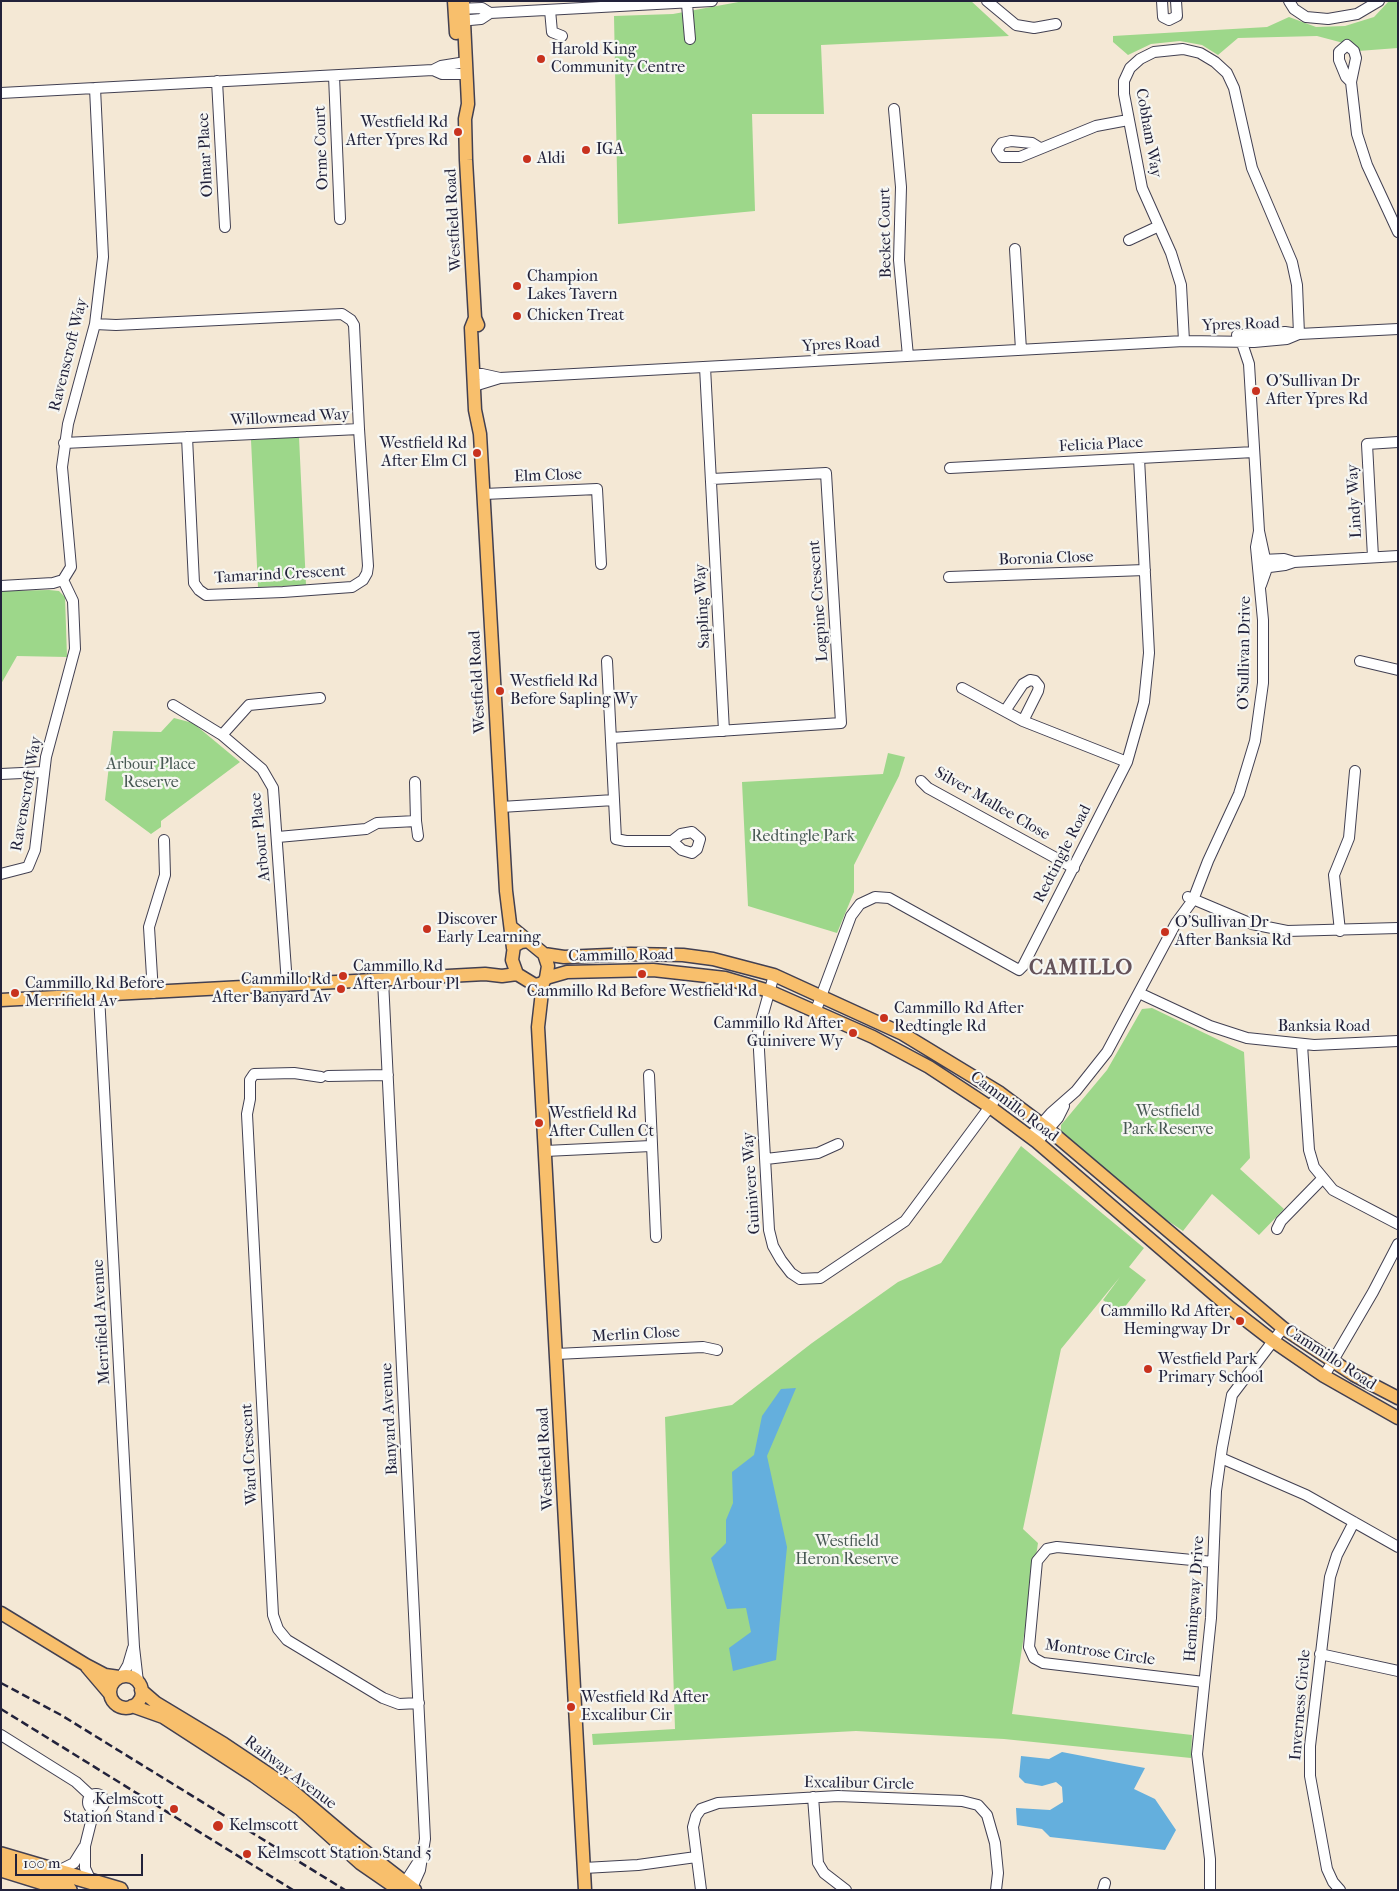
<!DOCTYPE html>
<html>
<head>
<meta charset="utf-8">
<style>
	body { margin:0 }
	#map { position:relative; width:1399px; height:1891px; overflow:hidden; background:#f4e8d5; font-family:"IM FELL French Canon",serif }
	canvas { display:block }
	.frame { position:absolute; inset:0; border:2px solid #22223b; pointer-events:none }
	.scale { position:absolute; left:15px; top:1854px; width:128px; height:22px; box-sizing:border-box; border:2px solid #22223b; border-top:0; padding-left:6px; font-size:15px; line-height:18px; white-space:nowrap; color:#22223b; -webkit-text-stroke:4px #f6f6f2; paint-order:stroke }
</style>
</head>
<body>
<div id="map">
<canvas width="1399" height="1891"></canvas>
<div class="frame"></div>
<div class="scale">100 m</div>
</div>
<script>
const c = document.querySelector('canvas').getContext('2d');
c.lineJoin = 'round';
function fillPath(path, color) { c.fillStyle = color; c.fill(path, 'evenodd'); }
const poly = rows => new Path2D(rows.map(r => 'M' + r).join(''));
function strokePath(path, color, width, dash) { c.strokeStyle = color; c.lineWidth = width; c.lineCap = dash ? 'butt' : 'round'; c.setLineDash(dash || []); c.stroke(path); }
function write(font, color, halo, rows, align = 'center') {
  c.font = font + ' "IM FELL French Canon",serif'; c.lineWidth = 4.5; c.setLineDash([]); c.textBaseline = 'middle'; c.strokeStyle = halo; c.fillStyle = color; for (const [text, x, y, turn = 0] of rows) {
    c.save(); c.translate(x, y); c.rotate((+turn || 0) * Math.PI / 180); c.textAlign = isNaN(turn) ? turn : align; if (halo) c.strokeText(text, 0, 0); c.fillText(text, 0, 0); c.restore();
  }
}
fillPath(poly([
	[744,1,971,1,1009,36,821,45,824,114,752,114,755,211,618,224,614,16,673,14],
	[1389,1,1398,1,1398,48,1358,51,1351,45,1317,36,1238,38,1218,55,1202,45,1180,41,1151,44,1128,55,1113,42,1113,36,1267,27,1289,17,1316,27,1345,26,1374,17],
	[299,437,306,585,258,587,251,440],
	[49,590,59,591,65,597,67,657,17,656,1,684,1,591],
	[174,718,193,723,240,762,161,821,161,827,151,834,105,800,113,731,161,732],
	[888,753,905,757,899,776,854,865,854,892,837,933,748,906,742,782,883,774],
	[1152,1008,1244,1052,1250,1158,1240,1169,1284,1209,1259,1235,1212,1194,1183,1231,1140,1202,1061,1132,1061,1125,1107,1070,1142,1009],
	[1021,1146,1144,1248,1129,1267,1146,1280,1120,1313,1103,1300,1120,1277,1061,1349,1023,1529,1038,1543,1012,1714,1192,1735,1191,1758,1004,1739,856,1731,593,1745,592,1734,675,1729,665,1417,732,1405,812,1343,898,1282,941,1263]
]), '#9dd78a');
fillPath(poly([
	[796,1388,767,1456,787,1547,776,1660,733,1671,729,1648,751,1632,746,1608,727,1609,711,1558,726,1543,726,1520,733,1503,732,1472,754,1455,762,1416,781,1389],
	[1062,1752,1145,1768,1134,1789,1155,1799,1176,1830,1165,1850,1050,1837,1042,1829,1017,1825,1016,1808,1050,1810,1063,1802,1062,1787,1056,1782,1042,1786,1025,1783,1019,1777,1021,1756,1049,1759]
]), '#64afdd');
const minor = poly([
	[987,1,1016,25,1034,28,1056,24],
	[1162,1,1163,17,1169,20,1177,16,1176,1],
	[1289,1,1294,9,1306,17,1328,19,1357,14,1379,1],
	[687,4,690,39],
	[458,9,482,8,490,13],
	[550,10,552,32,562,36],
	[459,21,481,19,490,13,712,1],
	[433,70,441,66,466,62],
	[334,76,340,219],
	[217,81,225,227],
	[1351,82,1346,77,1339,60,1339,52,1347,45,1354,51,1356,58,1351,82,1357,134,1367,165,1398,232],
	[1,93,95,88],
	[894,109,901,187,899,260,908,356],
	[1040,148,1032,143,1011,141,1002,143,997,150,1002,157,1020,157,1096,126,1128,120],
	[1129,240,1159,226],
	[1015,249,1021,350],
	[1237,335,1285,332,1299,334,1398,329],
	[1242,335,1242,343,1249,364,1259,531,1267,568,1261,585],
	[1184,341,1181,285,1171,253,1142,188,1124,94,1124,81,1130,68,1140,59,1154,52,1183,49,1200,53,1215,62,1227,73,1234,88,1252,168,1292,262,1297,285,1299,334],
	[705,367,724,731],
	[474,374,482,374,500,378,1184,341,1254,342,1287,339,1299,334],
	[474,386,500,378],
	[187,437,194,583,199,590,206,595,283,592,352,587,363,580,367,573,368,566,359,429],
	[64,443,359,429,354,325,351,320,342,314,116,325,95,324],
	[950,468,1254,452],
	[484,494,597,489,601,564],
	[1373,557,1367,444,1398,442],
	[1261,560,1284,559,1294,562],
	[1262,568,1285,565,1294,562,1398,556],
	[949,577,1145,570],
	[1,586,53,583,63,580],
	[607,661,616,839,626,841,672,841,681,834,692,832,700,839,697,849,692,853,682,850,672,841],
	[1360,661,1398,670],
	[962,688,1023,721,1127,762],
	[173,705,222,735,262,769,273,788,287,984],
	[1005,711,1023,684,1030,680,1035,681,1039,686,1038,691,1023,721],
	[222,735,249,705,320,698],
	[611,738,841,723,826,473,712,479],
	[1,774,43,772],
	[921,781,928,788,1074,868],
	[501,807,614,800],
	[416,821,418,836],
	[278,837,366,829,377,823,416,821,415,782],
	[1,874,28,867,35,850,46,757,75,649,73,601,63,580,71,567,62,467,68,424,95,324,103,257,95,88,433,70,442,74,466,74],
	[1188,897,1252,924,1287,931,1398,928],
	[1340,931,1334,875,1349,838,1355,771],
	[774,975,758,1032,769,1230,773,1246,781,1260,791,1273,800,1279,820,1278,905,1221,1000,1093],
	[383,980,425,1839,420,1870,411,1890],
	[153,993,149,927,165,875,164,840],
	[1139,993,1210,1026,1247,1038,1314,1045,1398,1041],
	[99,995,134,1647,138,1682],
	[816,1010,851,916,860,904,875,897,889,898,1019,970,1023,966,1127,762,1144,702,1149,653,1139,458],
	[1302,1045,1309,1150,1314,1167,1333,1190,1398,1224],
	[649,1075,656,1237],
	[328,1076,388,1075],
	[321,1077,294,1073,254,1074,250,1080,250,1099,247,1114,273,1615,278,1629,287,1640,383,1698,399,1704,419,1703],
	[1030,1137,1051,1113,1076,1091,1107,1052,1176,923,1193,900,1208,861,1239,794,1255,741,1263,683,1263,620,1256,547,1259,531],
	[1037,1142,1058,1118,1064,1106],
	[545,1151,651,1146],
	[766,1159,818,1153,838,1144],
	[1277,1229,1281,1221,1322,1179],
	[556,1354,703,1347,717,1350],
	[1324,1376,1373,1292,1398,1244],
	[1221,1458,1306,1495,1398,1547],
	[1320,1654,1398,1671],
	[121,1677,128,1665,133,1648],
	[1204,1682,1043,1663,1034,1658,1029,1647,1037,1561,1047,1549,1057,1547,1213,1562],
	[1,1735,76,1782,91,1796],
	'88 1802a8 8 0 1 1 16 0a8 8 0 1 1-16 0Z',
	[813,1797,818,1863,824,1873,846,1890],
	[584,1868,638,1865,696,1857],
	[58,1871,74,1863,84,1847],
	[91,1881,85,1868,85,1846,94,1810],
	[402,1887,420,1859],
	[701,1890,693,1827,696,1816,701,1809,718,1803,838,1796,962,1801,978,1805,987,1815,995,1843,998,1873,996,1890],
	[1103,1890,1105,1883],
	[1210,1890,1210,1859,1197,1754,1211,1618,1216,1491,1222,1448,1232,1395,1283,1328],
	[1340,1890,1333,1882,1327,1869,1310,1776,1310,1746,1330,1577,1337,1555,1354,1522]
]);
const major = poly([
	[454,1,456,33],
	[463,1,468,104,465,119,466,160,475,318,478,325],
	[475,318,471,328,475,410,480,434,506,891,513,948],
	[511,927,544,954,548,966,546,978,543,983,535,985,517,974,512,960,514,946,521,942,528,941],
	[544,954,564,957,631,954,683,955,713,959,774,975,903,1034,1000,1093,1048,1129,1283,1328,1354,1375,1398,1398],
	[546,978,567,972,653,970,725,978,769,991,873,1037,929,1067,990,1107,1037,1142,1229,1307,1273,1341,1324,1376,1398,1418],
	[543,983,538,1027,585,1890],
	[1,1000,485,974,502,976,517,974],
	[1,1613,86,1665,105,1675,119,1677],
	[87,1667,110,1694],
	'110 1692a16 16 0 1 1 32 0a16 16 0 1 1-32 0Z',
	[141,1690,156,1703,224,1744,288,1787,353,1842,415,1890],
	[132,1706,163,1717,254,1776,300,1809,360,1863,399,1890]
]);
const highway = poly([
	[1,1855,120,1890],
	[1,1869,69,1890]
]);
strokePath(minor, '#424052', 12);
strokePath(major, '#424052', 15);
strokePath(highway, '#424052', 18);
strokePath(minor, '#fff', 10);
strokePath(major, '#f8bf6c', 12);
strokePath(highway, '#f8bf6c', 15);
strokePath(poly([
	[1,1683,61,1715,345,1890],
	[1,1709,293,1890]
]), '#22223b', 2.5, [8, 4]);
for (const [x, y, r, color] of [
	[541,59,5,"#c8321e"],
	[458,132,5,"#c8321e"],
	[586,150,5,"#c8321e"],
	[527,159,5,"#c8321e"],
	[517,286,5,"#c8321e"],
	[517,316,5,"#c8321e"],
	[1256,391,5,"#c8321e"],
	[477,453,5,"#c8321e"],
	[500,691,5,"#c8321e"],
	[427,929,5,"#c8321e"],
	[1165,932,5,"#c8321e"],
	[642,974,5,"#c8321e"],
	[343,976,5,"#c8321e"],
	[341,989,5,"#c8321e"],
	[15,993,5,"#c8321e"],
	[884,1018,5,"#c8321e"],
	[853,1033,5,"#c8321e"],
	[539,1123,5,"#c8321e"],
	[1240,1321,5,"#c8321e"],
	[1148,1369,5,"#c8321e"],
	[571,1707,5,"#c8321e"],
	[174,1809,5,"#c8321e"],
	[218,1826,6,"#c8321e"],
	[247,1854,5,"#c8321e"]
]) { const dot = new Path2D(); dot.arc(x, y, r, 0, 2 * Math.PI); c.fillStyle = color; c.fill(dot); strokePath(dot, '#f6f6f2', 2); }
write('16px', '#22223b', '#f6f6f2', [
	["Harold King",551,50],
	["Community Centre",551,68],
	["Westfield Rd",448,123,"right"],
	["After Ypres Rd",448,141,"right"],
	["IGA",596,150],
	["Aldi",537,159],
	["Champion",527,277],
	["Lakes Tavern",527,295],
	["Chicken Treat",527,316],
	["O'Sullivan Dr",1266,382],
	["After Ypres Rd",1266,400],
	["Westfield Rd",467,444,"right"],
	["After Elm Cl",467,462,"right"],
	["Westfield Rd",510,682],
	["Before Sapling Wy",510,700],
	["Discover",437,920],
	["Early Learning",437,938],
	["O'Sullivan Dr",1175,923],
	["After Banksia Rd",1175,941],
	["Cammillo Rd",353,967],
	["After Arbour Pl",353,985],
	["Cammillo Rd",331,980,"right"],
	["After Banyard Av",331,998,"right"],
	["Cammillo Rd Before",25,984],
	["Merrifield Av",25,1002],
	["Cammillo Rd Before Westfield Rd",642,992,"center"],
	["Cammillo Rd After",894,1009],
	["Redtingle Rd",894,1027],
	["Cammillo Rd After",843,1024,"right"],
	["Guinivere Wy",843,1042,"right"],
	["Westfield Rd",549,1114],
	["After Cullen Ct",549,1132],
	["Cammillo Rd After",1230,1312,"right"],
	["Hemingway Dr",1230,1330,"right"],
	["Westfield Park",1158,1360],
	["Primary School",1158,1378],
	["Westfield Rd After",581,1698],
	["Excalibur Cir",581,1716],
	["Kelmscott",164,1800,"right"],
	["Station Stand 1",164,1818,"right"],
	["Kelmscott",229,1826],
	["Kelmscott Station Stand 5",257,1854]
], 'left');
write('16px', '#22223b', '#f6f6f2', [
	["Cobham Way",1148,133,80],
	["Orme Court",322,148,-92],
	["Olmar Place",206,155,-93],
	["Westfield Road",454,220,-93],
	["Becket Court",886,233,-91],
	["Ypres Road",1241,325,-2],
	["Ypres Road",841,345,-3],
	["Ravenscroft Way",69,355,-76],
	["Willowmead Way",290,418,-3],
	["Felicia Place",1101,445,-3],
	["Elm Close",548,476,-2],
	["Lindy Way",1355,501,-93],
	["Boronia Close",1046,559,-2],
	["Tamarind Crescent",280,575,-3],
	["Logpine Crescent",819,601,-94],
	["Sapling Way",703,606,-93],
	["O'Sullivan Drive",1245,653,-89],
	["Westfield Road",478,682,-93],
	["Ravenscroft Way",27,794,-80],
	["Silver Mallee Close",992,804,30],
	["Arbour Place",261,837,-96],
	["Redtingle Road",1063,854,-63],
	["Cammillo Road",621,956,-1],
	["Banksia Road",1324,1027],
	["Cammillo Road",1014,1107,37],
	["Guinivere Way",752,1183,-94],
	["Merrifield Avenue",102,1322,-93],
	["Merlin Close",636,1335,-3],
	["Cammillo Road",1330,1358,33],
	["Banyard Avenue",390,1419,-93],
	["Ward Crescent",250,1454,-93],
	["Westfield Road",546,1459,-93],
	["Hemingway Drive",1195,1599,-86],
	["Montrose Circle",1100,1653,8],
	["Inverness Circle",1301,1705,-85],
	["Railway Avenue",290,1773,37],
	["Excalibur Circle",859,1784,1]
]);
write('16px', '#475853', '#f6f6f2', [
	["Arbour Place",151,765],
	["Reserve",151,783],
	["Redtingle Park",803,837],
	["Westfield",1168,1112],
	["Park Reserve",1168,1130],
	["Westfield",847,1542],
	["Heron Reserve",847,1560]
]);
c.letterSpacing = '1px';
write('bold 21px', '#645259', '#f6f6f2', [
	["CAMILLO",1081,969]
]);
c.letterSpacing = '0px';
</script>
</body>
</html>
